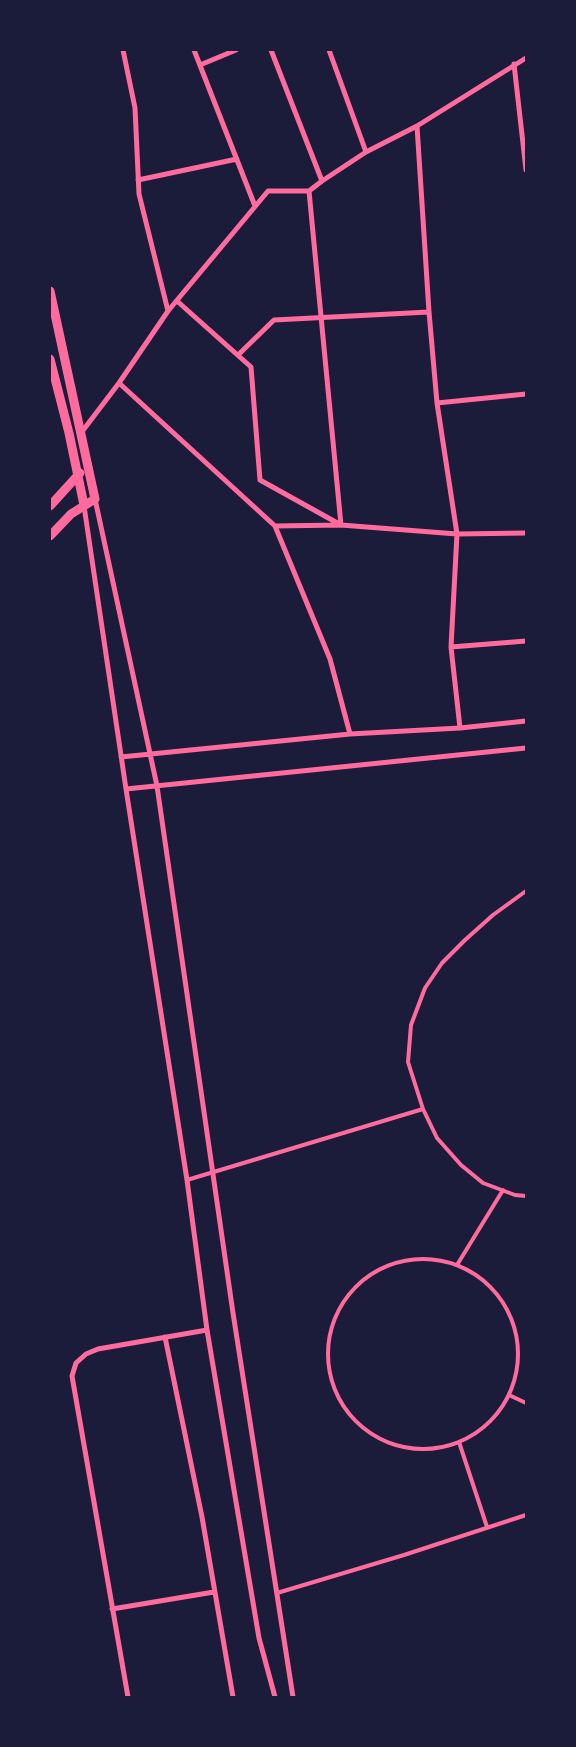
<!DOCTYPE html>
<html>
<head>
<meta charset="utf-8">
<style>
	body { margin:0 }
	#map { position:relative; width:576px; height:1747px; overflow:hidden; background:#1b1b3a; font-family:Commissioner,sans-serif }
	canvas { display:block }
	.frame { position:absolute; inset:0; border:51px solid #1b1b3a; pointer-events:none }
</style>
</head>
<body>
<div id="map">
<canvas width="576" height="1747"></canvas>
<div class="frame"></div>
</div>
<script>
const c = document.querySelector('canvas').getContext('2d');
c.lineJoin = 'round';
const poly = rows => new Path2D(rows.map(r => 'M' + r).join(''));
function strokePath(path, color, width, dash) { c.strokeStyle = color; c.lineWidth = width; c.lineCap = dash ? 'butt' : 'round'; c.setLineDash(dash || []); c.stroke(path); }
strokePath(poly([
	[526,891,493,915,465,940,442,963,425,988,411,1025,408,1062,423,1109,437,1138,461,1165,483,1183,515,1195,526,1196],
	[187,1180,423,1109],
	'328 1354a95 95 0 1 1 190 0a95 95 0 1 1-190 0Z',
	[457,1265,503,1190],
	[509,1395,526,1403],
	[459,1442,487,1527],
	[277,1593,404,1555,526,1515]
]), '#ff6b9d', 4);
strokePath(poly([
	[123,50,135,108,139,194,168,311],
	[194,50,255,206],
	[271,50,322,181],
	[329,50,366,152],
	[514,64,526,170],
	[200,65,236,50],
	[417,126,429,312,437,403,457,534,451,647,460,728],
	[138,180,237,159],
	[309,191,341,525],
	[177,301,251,367,260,480,341,525],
	[238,355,274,320,429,312],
	[119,383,275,526,330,659,350,734],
	[437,403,526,394],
	[81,433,119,383,168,311,268,191,309,191,322,181,366,152,417,126,526,58],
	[95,499,157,786,233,1313,293,1697],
	[84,506,126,789,187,1180,207,1330,259,1638,275,1697],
	[275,526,341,525,457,534,526,533],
	[451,647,526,641],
	[121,757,350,734,460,728,526,721],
	[126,789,526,748],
	[165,1337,202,1517,233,1697],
	[112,1609,214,1592],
	[128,1697,72,1376,76,1363,86,1354,98,1349,207,1330]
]), '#ff6b9d', 5);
strokePath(poly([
	[50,291,95,499,71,514,50,536],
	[50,359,69,433,84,505],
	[50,506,80,473]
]), '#ff6b9d', 9);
</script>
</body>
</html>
